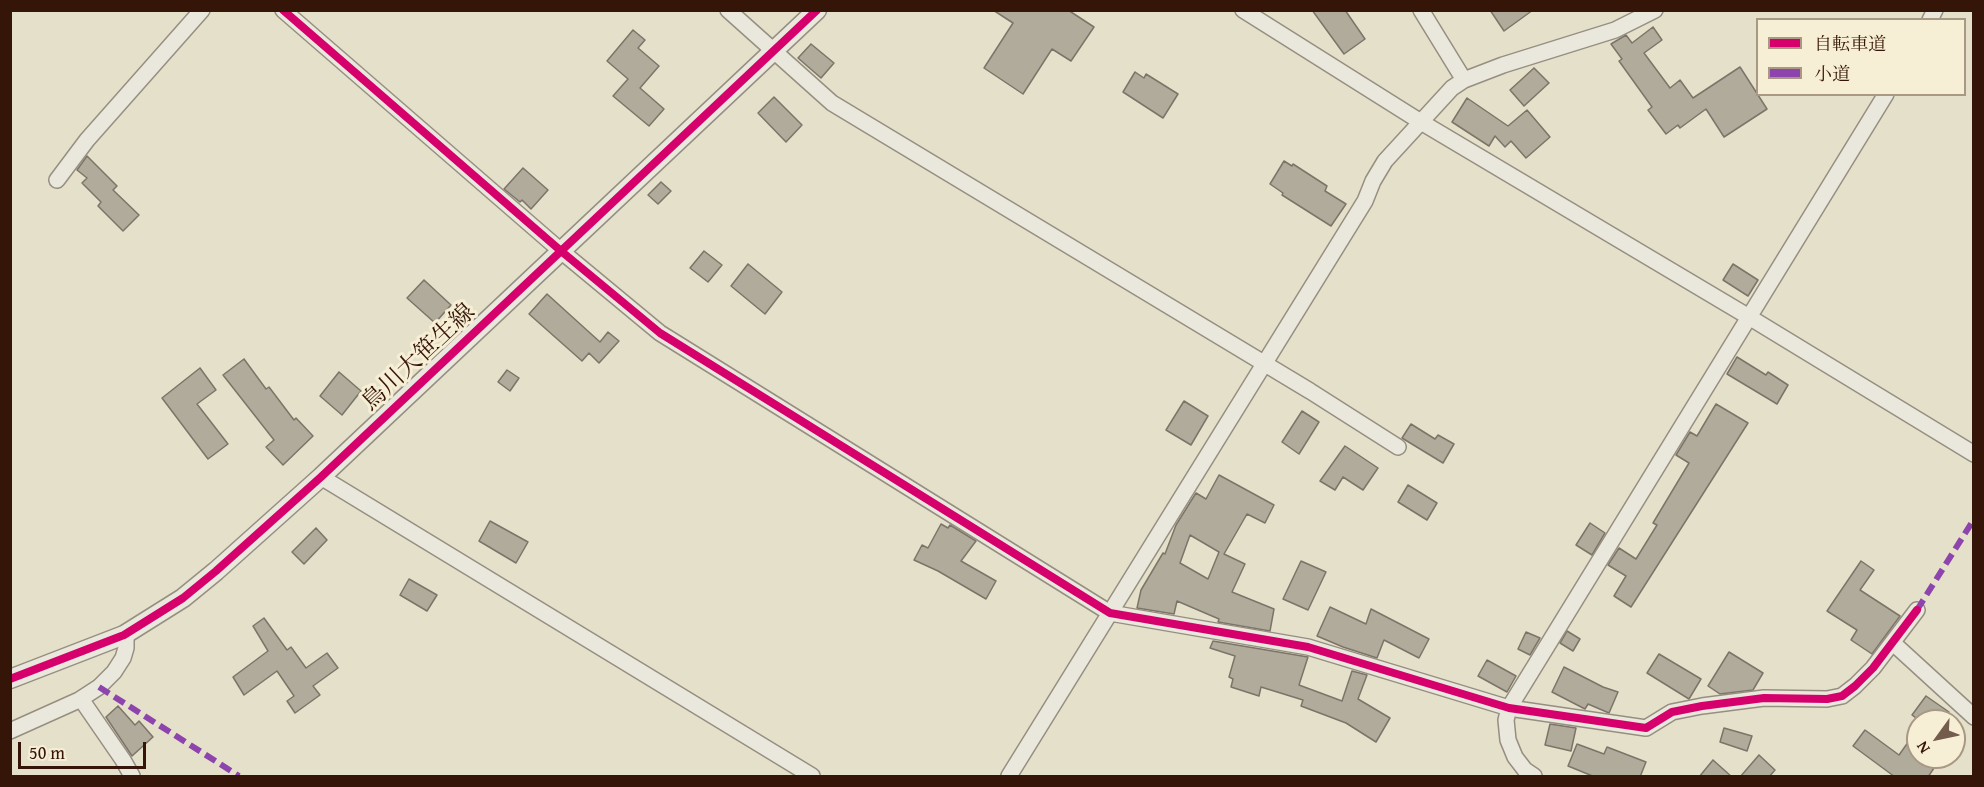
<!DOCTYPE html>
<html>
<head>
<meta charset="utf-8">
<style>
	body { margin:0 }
	#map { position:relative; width:1984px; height:787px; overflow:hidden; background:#e5e0ca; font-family:"Gentium Book Plus","Noto Serif JP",serif }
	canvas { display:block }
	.frame { position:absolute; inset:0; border:12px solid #351508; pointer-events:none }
	.legend { position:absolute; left:1756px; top:18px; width:210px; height:78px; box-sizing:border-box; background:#f6efd5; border:2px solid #a99883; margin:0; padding:8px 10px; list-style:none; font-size:18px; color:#351508 }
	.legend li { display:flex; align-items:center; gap:12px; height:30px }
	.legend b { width:30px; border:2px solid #a99883 }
	.north { position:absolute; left:1906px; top:709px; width:60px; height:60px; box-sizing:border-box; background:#f6efd5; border:2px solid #a99883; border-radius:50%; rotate:237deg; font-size:16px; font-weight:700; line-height:24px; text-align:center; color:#351508 }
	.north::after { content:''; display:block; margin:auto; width:21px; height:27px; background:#735c4c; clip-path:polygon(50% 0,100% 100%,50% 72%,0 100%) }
	.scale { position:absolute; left:18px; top:742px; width:128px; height:27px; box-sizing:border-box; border:3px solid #351508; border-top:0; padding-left:8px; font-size:18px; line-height:21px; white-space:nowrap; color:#351508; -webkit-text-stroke:4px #f6efd5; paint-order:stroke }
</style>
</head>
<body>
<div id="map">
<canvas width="1984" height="787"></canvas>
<div class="frame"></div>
<ul class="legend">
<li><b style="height:8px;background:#d6006c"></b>自転車道</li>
<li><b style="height:8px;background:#8e44ad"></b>小道</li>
</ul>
<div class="north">N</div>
<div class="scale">50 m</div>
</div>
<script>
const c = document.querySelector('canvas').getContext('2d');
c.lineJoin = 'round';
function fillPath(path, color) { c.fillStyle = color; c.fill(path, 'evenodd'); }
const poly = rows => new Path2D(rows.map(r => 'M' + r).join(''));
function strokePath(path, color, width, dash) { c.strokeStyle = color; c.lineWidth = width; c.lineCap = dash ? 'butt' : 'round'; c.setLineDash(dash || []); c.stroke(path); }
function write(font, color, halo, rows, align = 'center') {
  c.font = font + ' "Gentium Book Plus","Noto Serif JP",serif'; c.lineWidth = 6; c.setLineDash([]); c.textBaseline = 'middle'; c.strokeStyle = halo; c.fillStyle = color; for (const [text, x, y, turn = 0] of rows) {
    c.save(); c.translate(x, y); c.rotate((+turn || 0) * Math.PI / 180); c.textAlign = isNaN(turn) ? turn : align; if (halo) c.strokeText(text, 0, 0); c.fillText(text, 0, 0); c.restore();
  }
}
const building = poly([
	[993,10,1068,10,1094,27,1071,61,1052,49,1023,94,984,68,1013,23,993,10],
	[1312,10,1345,10,1365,39,1344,54,1312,10],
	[1490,10,1533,10,1504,31,1490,10],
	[1653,27,1662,40,1644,53,1670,88,1680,80,1693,98,1740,67,1767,109,1724,137,1706,109,1680,128,1678,125,1666,134,1648,110,1652,107,1619,61,1622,59,1611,44,1626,35,1632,43,1653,27],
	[633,30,645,40,638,48,659,66,640,88,664,109,649,126,613,96,628,79,607,61,633,30],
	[811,44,834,63,821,78,798,58,811,44],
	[1534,68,1549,83,1524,106,1510,90,1534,68],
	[1135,72,1144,78,1146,74,1178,94,1163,118,1123,92,1135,72],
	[774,97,802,125,786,142,758,113,774,97],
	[1467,98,1508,126,1527,110,1550,137,1526,158,1511,141,1505,147,1495,136,1489,146,1452,122,1467,98],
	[87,156,117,186,113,190,139,215,123,231,98,206,101,202,82,183,87,178,77,170,87,156],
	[1284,161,1292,166,1293,164,1327,186,1325,191,1346,204,1331,226,1282,195,1283,193,1270,184,1284,161],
	[523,168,548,190,531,209,522,200,520,202,504,189,523,168],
	[661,182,671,191,658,204,648,195,661,182],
	[704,251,722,265,708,282,690,268,704,251],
	[748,264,782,292,765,314,731,286,748,264],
	[1733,264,1758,280,1748,296,1723,280,1733,264],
	[424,280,451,305,435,323,407,298,424,280],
	[547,294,600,342,608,332,619,341,599,363,589,353,582,361,529,314,547,294],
	[1737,357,1766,375,1768,372,1788,385,1777,404,1727,374,1737,357],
	[244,359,266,389,269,387,294,420,296,418,313,436,283,465,266,447,274,440,223,375,244,359],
	[200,368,216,390,197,404,228,444,208,459,162,398,200,368],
	[507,370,519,378,510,391,498,382,507,370],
	[339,372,361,391,342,415,320,396,339,372],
	[1184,401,1208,416,1191,445,1166,430,1184,401],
	[1716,404,1748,423,1631,607,1614,596,1626,576,1608,565,1619,548,1636,559,1657,525,1653,523,1689,463,1676,455,1690,432,1697,436,1716,404],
	[1302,411,1319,422,1299,454,1282,442,1302,411],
	[1411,424,1435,439,1438,435,1454,444,1443,463,1402,438,1411,424],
	[1345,446,1378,468,1363,490,1343,477,1335,490,1320,481,1345,446],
	[1219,475,1274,505,1265,523,1247,514,1224,554,1245,564,1232,592,1274,609,1270,631,1218,622,1219,619,1177,601,1174,614,1137,608,1141,590,1163,553,1165,554,1176,525,1196,493,1206,499,1219,475],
	[1190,535,1219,552,1208,579,1180,563,1190,535],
	[1408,485,1437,503,1427,520,1398,502,1408,485],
	[490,521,528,542,516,563,479,541,490,521],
	[1590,523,1605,533,1592,555,1576,545,1590,523],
	[941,524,948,528,950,525,976,541,961,561,996,581,986,599,938,571,914,560,922,545,928,548,941,524],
	[316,528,327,540,304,564,292,552,316,528],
	[1301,561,1326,572,1308,610,1283,599,1301,561],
	[1861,561,1874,570,1860,590,1900,616,1872,654,1851,640,1857,630,1827,611,1861,561],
	[409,579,437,595,427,611,400,595,409,579],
	[1330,607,1366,624,1371,609,1429,639,1419,658,1384,640,1377,658,1343,647,1317,636,1330,607],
	[264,618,287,650,291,647,306,668,327,653,338,668,313,686,320,695,295,713,287,701,294,696,277,671,244,695,233,677,268,651,253,626,264,618],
	[1567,631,1580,639,1573,651,1560,643,1567,631],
	[1526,632,1540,638,1530,655,1518,649,1526,632],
	[1213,641,1308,657,1299,685,1342,701,1352,671,1367,675,1358,699,1390,718,1376,742,1346,723,1301,706,1303,700,1261,687,1259,696,1231,687,1233,679,1229,677,1235,656,1210,648,1213,641],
	[1729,652,1763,673,1753,690,1720,694,1708,686,1729,652],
	[1659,654,1701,679,1689,699,1647,673,1659,654],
	[1487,660,1516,676,1507,692,1478,676,1487,660],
	[1564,667,1603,687,1618,692,1609,713,1588,704,1585,709,1552,692,1564,667],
	[1926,696,1949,712,1942,721,1920,721,1912,715,1926,696],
	[118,706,135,725,139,721,153,737,132,756,106,717,118,706],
	[1550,724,1576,728,1571,751,1545,745,1550,724],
	[1724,728,1752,736,1747,751,1720,742,1724,728],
	[1865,730,1899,755,1909,741,1918,748,1918,757,1931,757,1938,762,1928,777,1895,777,1853,746,1865,730],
	[1577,744,1604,754,1607,747,1646,762,1640,777,1595,777,1568,766,1577,744],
	[1759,755,1775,770,1769,777,1740,777,1759,755],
	[1713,760,1732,777,1699,777,1713,760]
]);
fillPath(building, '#b1ab9c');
strokePath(building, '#7c7468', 1.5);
const minor = poly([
	[283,10,561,251,660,333,1110,613,1308,647,1509,708,1646,728,1672,712,1702,706,1764,698,1827,699,1842,696,1855,686,1873,668,1917,610],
	[728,10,832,103,1310,391,1398,447],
	[1243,10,1421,122,1749,317,1974,454],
	[1421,10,1464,80],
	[1930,20,1935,10],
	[57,180,87,140,202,10],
	[321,477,812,776],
	[1893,643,1974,717],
	[81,699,123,760,132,776],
	[10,731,79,700,99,687,114,672,123,658,126,648,126,633],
	[1009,776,1365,201,1373,181,1385,161,1452,88,1464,80,1503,65,1615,30,1655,10],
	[1534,776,1525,770,1515,757,1508,740,1506,720,1509,708,1886,94]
]);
const tertiary = poly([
	[10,679,124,635,183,598,216,571,321,477,817,10]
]);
strokePath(minor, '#968f81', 18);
strokePath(tertiary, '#968f81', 21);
strokePath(minor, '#eae8dd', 15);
strokePath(tertiary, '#eae8dd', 18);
strokePath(poly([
	[1917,610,1974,519],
	[99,687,239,776]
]), '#8e44ad', 6, [12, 6]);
strokePath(poly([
	[283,10,561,251,660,333,1110,613,1308,647,1509,708,1646,728,1672,712,1702,706,1764,698,1827,699,1842,696,1855,686,1873,668,1917,610],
	[10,679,124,635,183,598,216,571,321,477,817,10]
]), '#d6006c', 8);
write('24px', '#351508', '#f6efd5', [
	["鳥川大笹生線",419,358,-43]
]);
</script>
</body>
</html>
